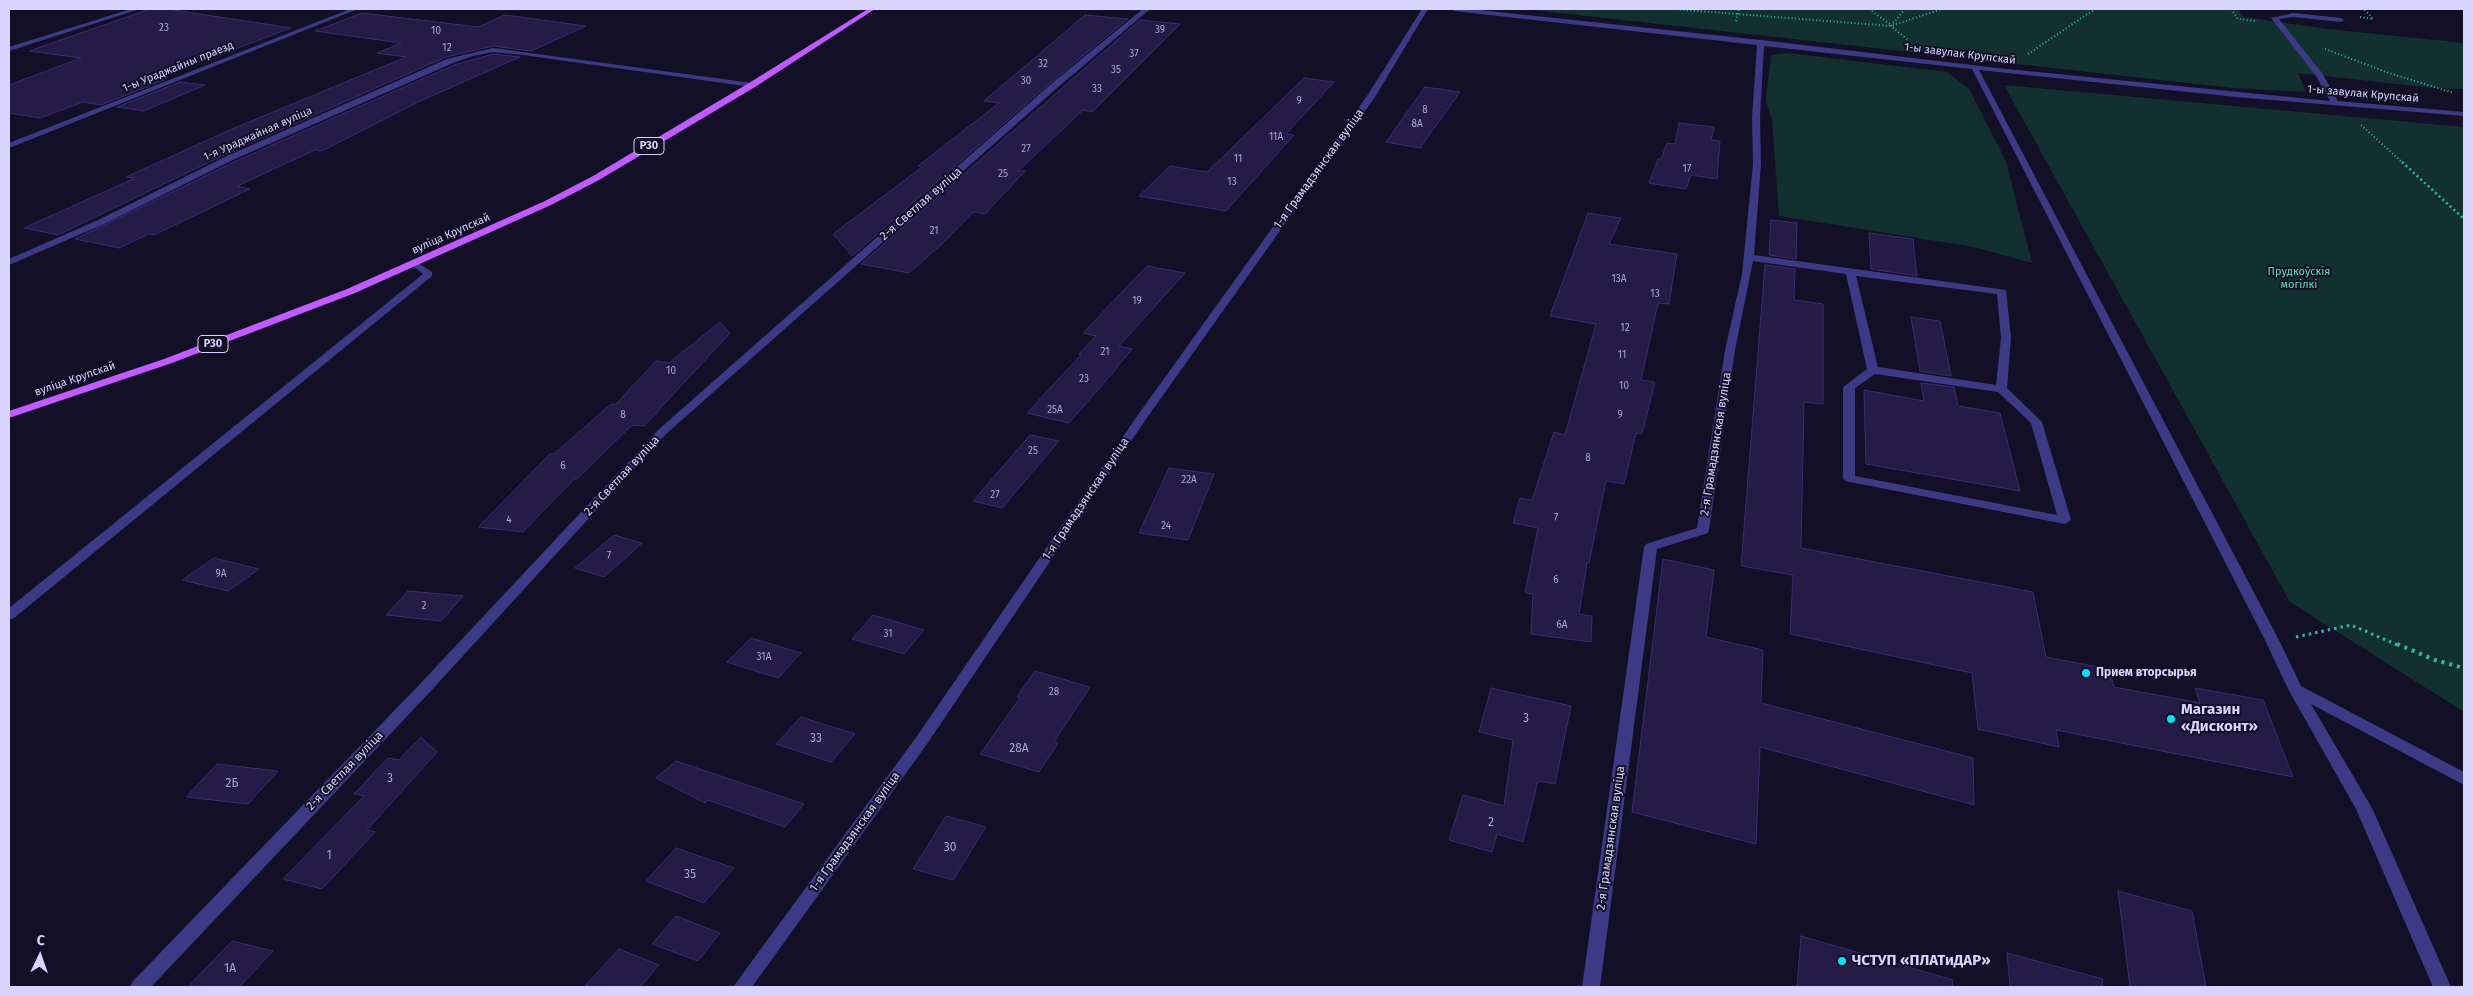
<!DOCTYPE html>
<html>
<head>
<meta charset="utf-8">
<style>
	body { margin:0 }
	#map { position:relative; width:2473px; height:996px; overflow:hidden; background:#130f26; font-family:"Fira Sans",sans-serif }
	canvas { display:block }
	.frame { position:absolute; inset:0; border:10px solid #d9d4ff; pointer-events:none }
	.north { position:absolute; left:15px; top:931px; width:50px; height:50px; -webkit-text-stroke:4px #130f26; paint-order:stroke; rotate:3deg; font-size:14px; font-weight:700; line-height:20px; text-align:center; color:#d9d4ff }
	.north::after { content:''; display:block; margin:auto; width:18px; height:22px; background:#d9d4ff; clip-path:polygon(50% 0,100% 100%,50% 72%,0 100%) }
</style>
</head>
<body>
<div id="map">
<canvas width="2473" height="996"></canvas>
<div class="frame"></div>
<div class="north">С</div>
</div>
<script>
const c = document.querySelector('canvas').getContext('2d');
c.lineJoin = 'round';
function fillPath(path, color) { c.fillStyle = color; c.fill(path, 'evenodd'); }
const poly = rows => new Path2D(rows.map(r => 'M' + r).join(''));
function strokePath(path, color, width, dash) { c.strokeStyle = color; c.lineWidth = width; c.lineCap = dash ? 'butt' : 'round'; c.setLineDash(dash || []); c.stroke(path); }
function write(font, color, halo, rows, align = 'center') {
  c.font = font + ' "Fira Sans",sans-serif'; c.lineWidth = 4; c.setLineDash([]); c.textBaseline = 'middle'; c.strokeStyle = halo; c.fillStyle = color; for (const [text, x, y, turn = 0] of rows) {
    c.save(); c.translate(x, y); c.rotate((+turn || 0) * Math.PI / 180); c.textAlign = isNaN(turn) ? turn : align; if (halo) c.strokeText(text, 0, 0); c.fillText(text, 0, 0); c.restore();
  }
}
fillPath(poly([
	[1524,9,2238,9,2244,17,2328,29,2464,43,2464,89,2432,88,2298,73,2306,92,2233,88],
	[1788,53,1947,72,1969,89,2006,161,2032,263,1974,247,1779,216,1772,120,1766,101,1771,55],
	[2004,85,2464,127,2464,712,2290,602]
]), '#12302f');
const building = poly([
	[150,9,167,9,291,28,155,79,164,80,101,105,83,102,40,118,9,113,9,85,81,58,29,51,150,9],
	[362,13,478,27,505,15,586,26,531,51,493,46,446,57,228,153,58,235,24,228,135,178,126,177,232,129,406,57,377,53,401,43,315,31,362,13],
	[1085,15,1128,19,1050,83,852,256,833,234,922,167,918,166,999,103,984,101,1085,15],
	[1140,20,1180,24,1092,112,1083,110,1018,171,1025,171,985,214,973,212,943,243,909,273,861,264,1140,20],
	[493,54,520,57,418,102,322,151,315,150,237,186,250,189,154,235,149,234,119,248,75,239,236,161,454,65,493,54],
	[1304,78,1334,82,1286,134,1294,135,1226,211,1139,196,1170,166,1207,172,1304,78],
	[180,82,205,85,144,111,117,107,180,82],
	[1425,87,1460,92,1420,148,1386,142,1425,87],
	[1679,123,1714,127,1711,140,1720,141,1717,179,1691,175,1686,189,1649,183,1658,159,1661,159,1667,143,1675,144,1679,123],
	[1588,213,1621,218,1609,244,1677,254,1669,304,1658,303,1641,380,1655,382,1642,434,1636,433,1624,484,1606,481,1589,563,1587,563,1579,614,1592,616,1591,642,1531,634,1533,594,1525,593,1538,528,1513,523,1520,498,1532,500,1554,432,1565,435,1596,324,1550,316,1588,213],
	[1771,220,1797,223,1796,259,1769,255,1771,220],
	[1869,233,1913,239,1917,276,1871,269,1869,233],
	[1765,265,1795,269,1794,300,1823,304,1823,404,1804,402,1801,548,2033,592,2046,657,2109,669,2114,687,2200,703,2195,688,2263,700,2293,777,2056,730,2059,747,1978,729,1972,673,1790,634,1793,575,1741,566,1765,265],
	[1147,266,1185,273,1119,346,1132,349,1110,376,1069,423,1027,413,1081,355,1079,354,1096,336,1083,333,1147,266],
	[1911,317,1940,321,1951,376,1920,371,1911,317],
	[720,322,730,333,644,426,632,425,577,479,574,479,523,532,478,527,550,454,554,454,611,404,615,405,656,361,669,363,720,322],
	[1921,383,1954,387,1958,406,2000,413,2020,491,1866,464,1864,390,1924,401,1921,383],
	[1030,435,1059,441,1002,508,973,501,1030,435],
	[1169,468,1214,474,1188,540,1139,533,1169,468],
	[614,535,642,543,604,577,575,568,614,535],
	[214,558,259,569,228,591,182,580,214,558],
	[1663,559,1714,570,1706,637,1763,650,1761,703,1973,758,1974,805,1760,747,1756,844,1632,812,1663,559],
	[408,591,463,596,441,621,386,615,408,591],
	[873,615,924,630,904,654,852,639,873,615],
	[751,638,801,653,778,678,727,662,751,638],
	[1035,671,1090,687,1054,742,1058,743,1039,772,980,754,1020,698,1017,697,1035,671],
	[1491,688,1571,706,1555,784,1538,781,1523,842,1497,834,1492,852,1449,840,1463,795,1504,806,1513,740,1479,732,1491,688],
	[801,717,855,734,831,762,776,744,801,717],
	[421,737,437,752,367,830,375,832,322,889,283,879,364,796,354,794,388,758,399,760,421,737],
	[676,761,804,804,785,827,708,800,705,803,656,778,676,761],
	[217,764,278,771,248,804,186,797,217,764],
	[946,816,986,827,953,880,913,869,946,816],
	[676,848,734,868,704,903,646,881,676,848],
	[2118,891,2192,911,2206,987,2130,987,2118,891],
	[676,916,720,933,698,961,652,944,676,916],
	[1801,936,1953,980,1952,987,1797,987,1801,936],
	[232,941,273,951,239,987,188,987,232,941],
	[619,949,659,965,640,987,584,987,619,949],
	[2007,953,2103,979,2102,987,2010,987,2007,953]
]);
fillPath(building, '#241b47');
strokePath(building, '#3b2d73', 1);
strokePath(poly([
	[1673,9,1891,26,1942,9],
	[1869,9,1891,25],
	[1905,9,1891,26,1908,40],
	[2231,9,2238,19,2255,21],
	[2360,17,2373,19,2364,9],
	[1736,21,1739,9],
	[2325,49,2389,73,2454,93],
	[2028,54,2095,9],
	[2361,125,2403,163]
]), '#2fb8b0', 2, [1, 2.5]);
strokePath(poly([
	[2402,162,2464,219]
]), '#2fb8b0', 2.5, [2, 3]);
strokePath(poly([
	[2296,637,2351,625,2400,646]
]), '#2fb8b0', 3, [2.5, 4]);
strokePath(poly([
	[2397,644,2435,660,2464,668]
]), '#2fb8b0', 4, [3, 5]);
fillPath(poly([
	[131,9,140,9,9,51,9,47,131,9],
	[350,9,358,9,9,148,9,143,350,9],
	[1143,9,1150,9,1057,88,666,434,429,693,151,987,130,987,133,981,419,685,658,430,1051,84,1143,9],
	[1422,9,1428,9,1375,97,1144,422,927,744,752,987,733,987,917,736,1135,419,1367,96,1422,9],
	[1451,9,1470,9,1761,40,1997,68,2330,101,2316,76,2271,18,2293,13,2341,18,2344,20,2341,22,2293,17,2279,19,2322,73,2338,101,2464,112,2464,116,2236,97,1979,70,2280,642,2301,686,2464,772,2464,785,2311,704,2372,808,2451,987,2433,987,2356,809,2288,689,2266,642,1972,69,1764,46,1760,117,1761,164,1754,255,2006,290,2011,338,2007,388,2042,422,2071,520,2065,524,1845,481,1843,478,1843,387,1867,369,1846,274,1753,261,1735,350,1709,530,1708,533,1657,549,1600,987,1582,987,1644,547,1646,544,1697,528,1725,350,1742,274,1753,164,1752,117,1757,45,1454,11,1451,9],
	[1856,276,1997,294,2001,338,1996,385,1878,367,1856,276],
	[1875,374,1998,392,2031,423,2057,515,1855,476,1855,388,1875,374],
	[493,48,752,83,756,85,752,87,523,55,493,52,473,56,453,63,235,159,104,224,9,265,9,259,98,220,229,155,447,59,493,48],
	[415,261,432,272,432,276,14,618,9,620,9,608,423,274,410,264,415,261]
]), '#3d3a85');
fillPath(poly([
	[868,9,875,9,755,87,599,180,551,205,355,293,172,363,9,418,9,411,164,359,347,289,545,201,593,176,749,83,868,9]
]), '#c25bff');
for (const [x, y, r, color] of [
	[2086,673,5,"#00e5ff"],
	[2171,719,5,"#00e5ff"],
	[1842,961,5,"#00e5ff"]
]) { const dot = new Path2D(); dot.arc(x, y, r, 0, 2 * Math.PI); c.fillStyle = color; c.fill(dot); strokePath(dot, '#130f26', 2); }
write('10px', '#aca6d1', null, [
	["23",164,28],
	["39",1160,30],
	["10",436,31],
	["12",447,48],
	["37",1134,54],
	["32",1043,64],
	["35",1116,70],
	["30",1026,81],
	["33",1097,89],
	["9",1299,101],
	["8",1425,110],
	["8А",1417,124],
	["11А",1276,137],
	["27",1026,149],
	["11",1238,159],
	["17",1687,169],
	["25",1003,174],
	["13",1232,182],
	["21",934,231],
	["13A",1619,279],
	["13",1655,294],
	["19",1137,301],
	["12",1625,328],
	["21",1105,352],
	["11",1622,355],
	["10",671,371],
	["23",1084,379],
	["10",1624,386],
	["25А",1055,410],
	["8",623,415],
	["9",1620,415],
	["25",1033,451],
	["8",1588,458],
	["6",563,466],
	["22А",1189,480],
	["27",995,495],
	["7",1556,518],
	["4",509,520],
	["24",1166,526],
	["7",609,556],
	["9А",221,574],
	["6",1556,580],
	["2",424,606],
	["6A",1562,625],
	["31",888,634],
	["31А",764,657],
	["28",1054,692]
]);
write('11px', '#d9d4ff', '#130f26', [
	["1-ы завулак Крупскай",1960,54,7],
	["1-ы Ураджайны праезд",178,67,-22],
	["1-ы завулак Крупскай",2363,94,5],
	["1-я Ураджайная вуліца",258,134,-24],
	["вуліца Крупскай",451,234,-24],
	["вуліца Крупскай",75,379,-19]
]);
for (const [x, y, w] of [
	[649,146,30],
	[213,344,30]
]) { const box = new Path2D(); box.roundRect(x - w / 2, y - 8.5, w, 17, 4); c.fillStyle = '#130f26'; c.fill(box); strokePath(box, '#d9d4ff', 1); }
write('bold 11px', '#d9d4ff', null, [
	["Р30",649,146],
	["Р30",213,344]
]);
write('11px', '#5fe0c0', '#130f26', [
	["Прудкоўскія",2299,272],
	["могілкі",2299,285]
]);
write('12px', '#d9d4ff', '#130f26', [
	["1-я Грамадзянская вуліца",1319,169,-54],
	["2-я Светлая вуліца",921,204,-41],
	["2-я Грамадзянская вуліца",1716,444,-81],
	["2-я Светлая вуліца",622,476,-47],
	["1-я Грамадзянская вуліца",1086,499,-56],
	["2-я Светлая вуліца",345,771,-46],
	["1-я Грамадзянская вуліца",855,832,-54],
	["2-я Грамадзянская вуліца",1611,838,-82]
]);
write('bold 12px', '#d9d4ff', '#130f26', [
	["Прием вторсырья",2096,673]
], 'left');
write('12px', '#aca6d1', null, [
	["3",1526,719],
	["33",816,739],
	["28А",1019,749],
	["3",390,779],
	["2Б",232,784],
	["2",1491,823],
	["30",950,848],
	["1",329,856],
	["35",690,875],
	["1А",230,969]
]);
write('bold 15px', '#d9d4ff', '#130f26', [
	["Магазин",2181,710],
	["«Дисконт»",2181,727],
	["ЧСТУП «ПЛАТиДАР»",1852,961]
], 'left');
</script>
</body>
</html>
